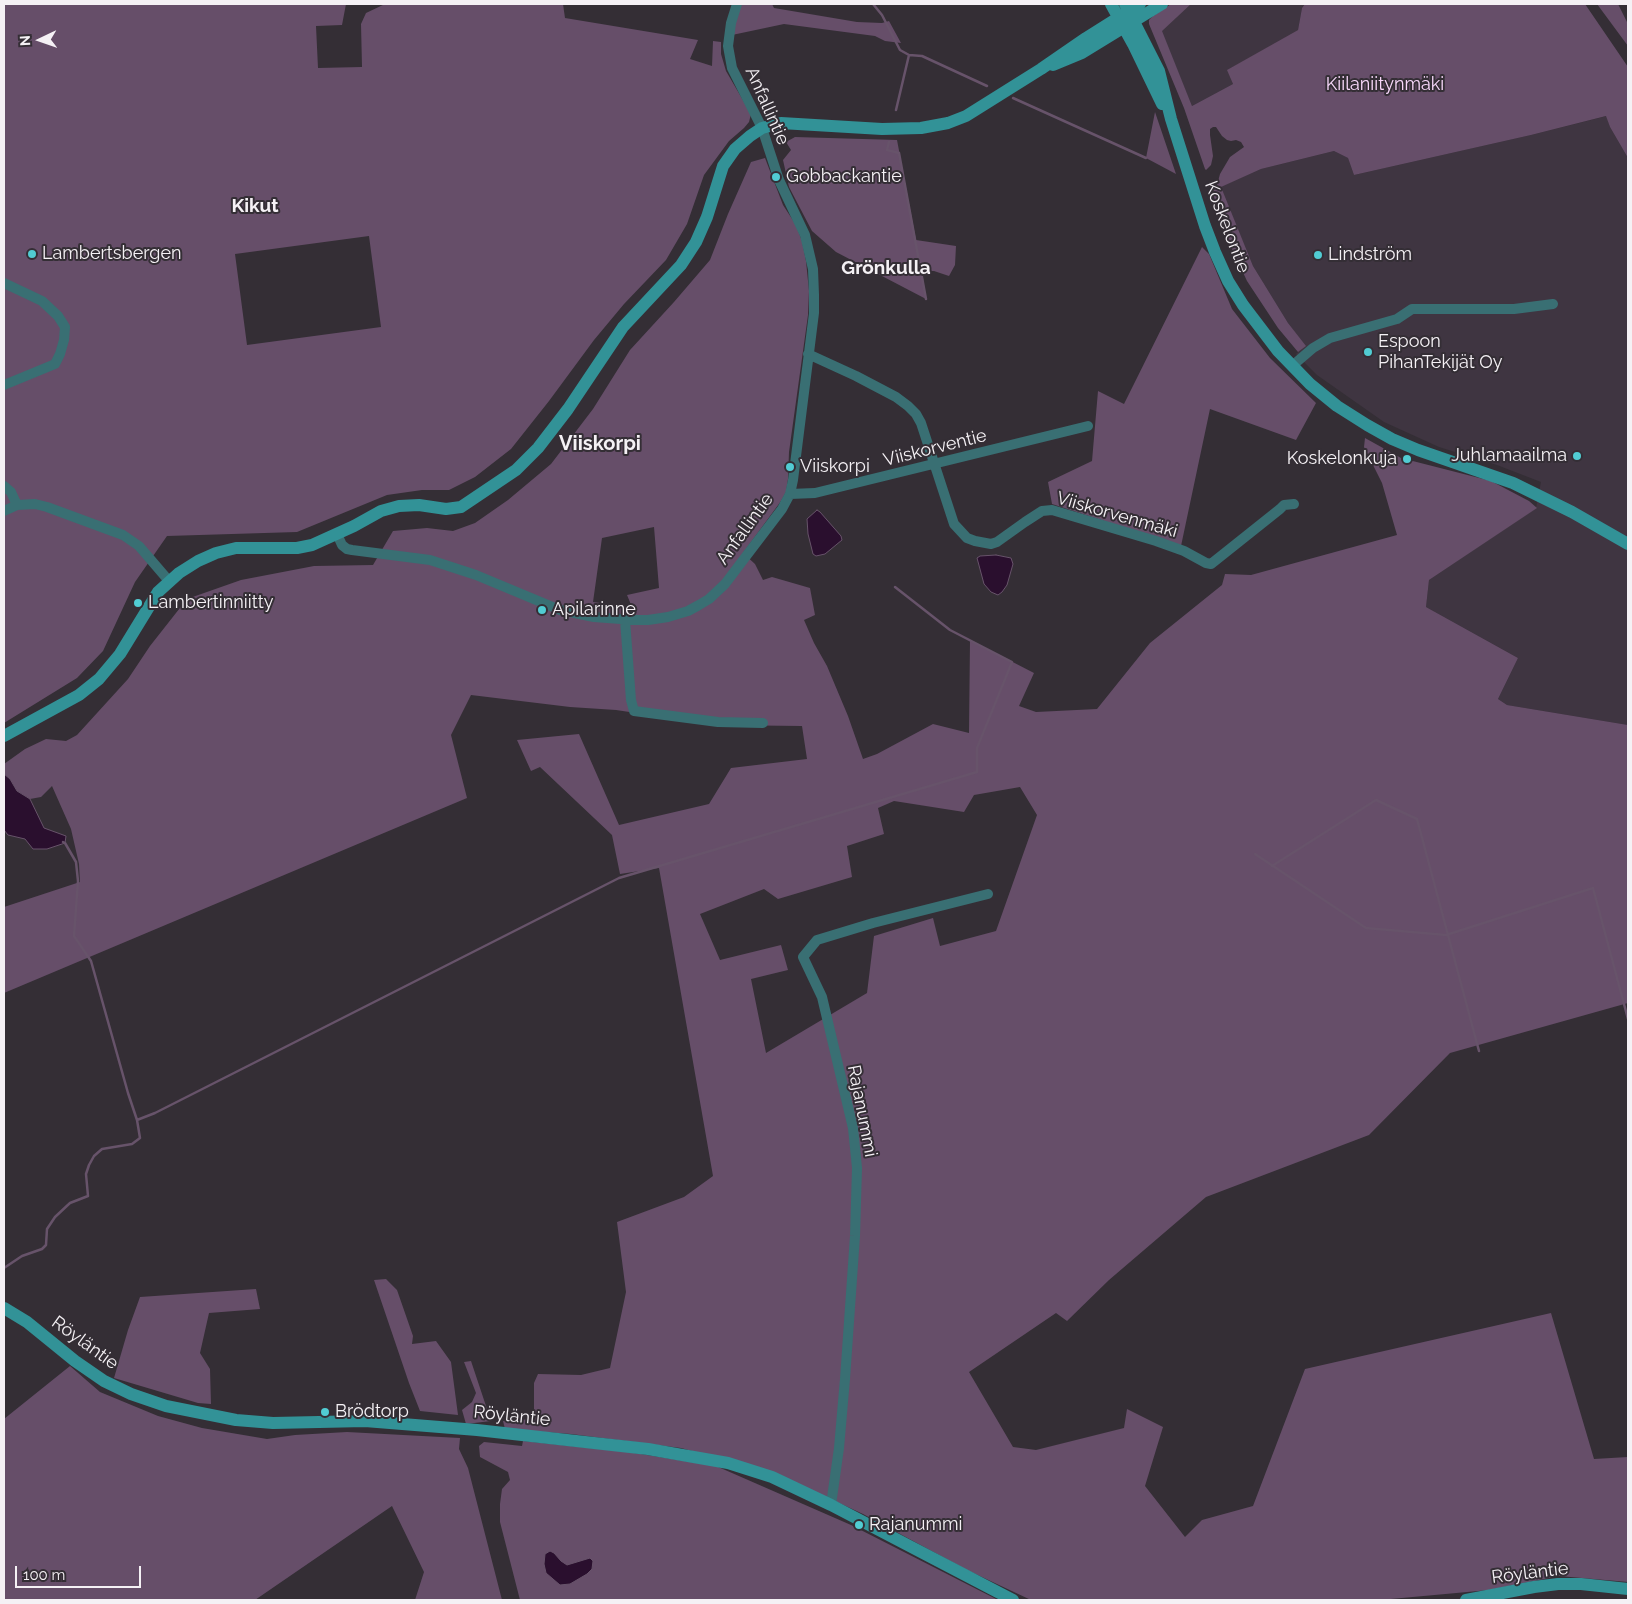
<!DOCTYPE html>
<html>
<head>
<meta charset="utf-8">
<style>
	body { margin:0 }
	#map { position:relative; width:1632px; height:1604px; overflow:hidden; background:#342e35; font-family:Raleway,sans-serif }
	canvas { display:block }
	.frame { position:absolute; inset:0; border:5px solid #f5f1f5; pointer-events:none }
	.north { position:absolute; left:15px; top:15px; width:50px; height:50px; -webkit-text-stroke:4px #342e35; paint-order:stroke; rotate:267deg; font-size:14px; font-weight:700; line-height:20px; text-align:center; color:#f5f1f5 }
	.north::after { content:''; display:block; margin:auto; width:18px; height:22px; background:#f5f1f5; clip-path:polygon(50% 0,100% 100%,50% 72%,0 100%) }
	.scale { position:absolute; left:15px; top:1566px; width:126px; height:22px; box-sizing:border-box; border:2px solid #f5f1f5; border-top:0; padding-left:6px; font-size:15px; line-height:18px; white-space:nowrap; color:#f5f1f5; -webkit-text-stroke:4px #342e35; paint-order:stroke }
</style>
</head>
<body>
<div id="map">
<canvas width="1632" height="1604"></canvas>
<div class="frame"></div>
<div class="north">N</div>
<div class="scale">100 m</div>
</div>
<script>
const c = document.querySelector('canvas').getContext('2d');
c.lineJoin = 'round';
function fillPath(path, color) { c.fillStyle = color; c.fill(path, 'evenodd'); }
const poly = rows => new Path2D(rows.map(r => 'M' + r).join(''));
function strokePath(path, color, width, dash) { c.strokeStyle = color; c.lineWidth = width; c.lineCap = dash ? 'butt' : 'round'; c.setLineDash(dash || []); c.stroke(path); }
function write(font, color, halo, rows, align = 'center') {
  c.font = font + ' Raleway,sans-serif'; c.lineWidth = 4; c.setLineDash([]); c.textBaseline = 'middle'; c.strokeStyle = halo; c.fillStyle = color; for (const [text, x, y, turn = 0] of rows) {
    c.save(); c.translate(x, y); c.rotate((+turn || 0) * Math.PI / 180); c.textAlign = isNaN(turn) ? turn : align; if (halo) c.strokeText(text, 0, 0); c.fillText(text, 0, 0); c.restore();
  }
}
fillPath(poly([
	[1191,4,1305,4,1302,8,1298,30,1228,70,1233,84,1192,106,1161,31],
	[1607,116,1610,127,1628,158,1628,725,1507,705,1498,699,1518,658,1426,607,1429,580,1536,508,1541,482,1497,465,1439,447,1384,422,1317,375,1296,354,1305,346,1288,323,1253,266,1220,187,1261,169,1334,151,1348,158,1354,175,1531,135]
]), '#3f3541');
fillPath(poly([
	[4,4,346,4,342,25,316,26,318,68,362,67,361,24,366,13,385,4,563,4,565,18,698,40,690,59,712,66,713,41,721,42,721,54,726,71,751,114,749,122,744,128,729,141,704,175,687,224,666,260,624,304,594,340,549,401,511,449,475,477,449,490,422,490,387,495,297,532,167,536,135,582,103,651,77,678,4,723],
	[369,236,381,327,247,345,235,254],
	[740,4,772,4,774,8,857,22,882,23,889,21,901,43,885,41,875,36,784,24,732,35],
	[1171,4,1191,4,1162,31,1192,106,1233,84,1227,70,1298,30,1302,8,1305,4,1585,4,1628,67,1628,158,1610,127,1606,116,1531,135,1354,175,1348,158,1334,151,1261,169,1221,187,1253,266,1288,323,1306,346,1298,352,1278,328,1247,281,1224,232,1211,186,1217,185,1220,174,1230,157,1244,147,1241,142,1236,140,1231,141,1227,140,1222,136,1216,127,1213,127,1210,129,1210,135,1213,156,1211,165,1206,170,1205,169,1184,108,1149,24,1149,20,1153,16],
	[1597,4,1618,4,1628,24,1628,46],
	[1155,112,1176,174,1146,158],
	[795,137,897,140,916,240,956,246,955,265,949,276,934,271,922,271,926,299,836,252,812,231,789,187,783,160,791,150,786,142],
	[765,158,783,205,796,225,802,241,806,261,809,291,808,315,789,452,788,479,786,492,781,501,743,553,755,564,763,580,772,577,810,588,815,615,804,620,814,643,827,666,848,716,863,759,877,754,933,724,969,733,970,640,1034,673,1019,706,1036,712,1097,709,1150,643,1222,585,1225,574,1251,575,1397,535,1382,483,1364,447,1365,438,1401,458,1491,481,1529,501,1537,508,1429,580,1426,607,1518,658,1498,699,1507,705,1628,725,1628,1003,1450,1053,1369,1135,1206,1197,1109,1280,1067,1321,1056,1313,969,1372,1013,1447,1036,1450,1124,1428,1127,1409,1163,1427,1145,1486,1185,1537,1202,1520,1253,1506,1305,1369,1551,1313,1594,1459,1628,1457,1628,1582,1559,1576,1489,1590,1380,1600,1031,1600,967,1570,863,1514,774,1473,681,1448,571,1434,505,1429,503,1421,534,1419,534,1383,538,1374,581,1375,610,1368,626,1292,617,1222,684,1197,713,1176,659,868,620,874,612,835,540,767,531,771,517,740,579,734,619,825,709,804,731,768,807,759,802,726,717,725,616,710,570,707,471,695,451,735,467,798,4,993,4,907,80,882,79,864,71,829,52,786,41,797,30,799,17,791,10,779,4,774,4,764,25,749,46,739,66,741,77,735,128,679,150,646,187,599,241,580,314,566,373,565,393,531,427,528,453,531,475,523,508,500,551,464,593,409,630,350,674,302,710,260,728,214,751,162],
	[654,527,659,588,627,595,632,607,593,602,602,538],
	[1020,787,1037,815,996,931,940,946,933,918,874,936,867,993,766,1053,751,979,788,970,781,945,720,960,700,914,764,889,778,899,852,877,847,846,884,834,878,808,894,801,964,812,974,795],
	[1202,247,1209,254,1232,309,1270,358,1316,403,1296,440,1210,409,1181,546,1052,504,1048,482,1092,461,1098,391,1124,404],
	[386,1279,397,1290,413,1336,412,1344,436,1341,451,1362,458,1415,420,1411,409,1383,374,1280],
	[256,1289,260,1309,209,1313,200,1353,210,1369,211,1404,198,1403,114,1378,128,1330,140,1297],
	[471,1361,491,1421,466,1424,462,1410,472,1402,476,1393,464,1362],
	[70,1366,100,1392,158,1416,202,1428,267,1439,295,1435,347,1432,460,1438,459,1449,468,1468,502,1600,415,1600,424,1572,392,1506,255,1600,4,1600,4,1419],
	[523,1441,628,1452,716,1466,851,1525,998,1600,520,1600,500,1522,500,1504,502,1489,510,1480,508,1472,480,1457,479,1446,484,1442,522,1446]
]), '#664e69');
const water = poly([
	[817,510,820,512,841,536,842,540,825,554,816,556,813,554,808,534,807,519,817,510],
	[996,555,1011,558,1013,564,1007,585,1002,592,998,595,991,592,984,584,977,558,980,556,996,555],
	[4,774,10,779,17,791,30,799,44,828,66,836,65,843,47,849,33,849,25,839,8,835,4,830,4,774],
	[550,1551,554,1553,561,1561,567,1565,590,1558,593,1561,592,1569,587,1574,570,1584,560,1585,546,1573,544,1564,545,1554,550,1551]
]);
fillPath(water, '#2a0f2e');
strokePath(water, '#67536a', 1);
strokePath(poly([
	[873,4,882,15,900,50,909,55,896,110],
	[909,55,922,56,987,86],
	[1013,98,1146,158],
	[889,142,887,150,899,153,926,299],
	[1255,854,1366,928,1446,935,1593,888,1628,1019],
	[1272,866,1376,800,1417,819,1479,1051],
	[137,1120,155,1113,619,878,977,772,977,748,1012,662,950,630,895,587],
	[4,1268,22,1256,42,1249,46,1245,47,1229,55,1217,70,1203,88,1196,86,1174,89,1165,94,1156,102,1149,132,1144,140,1138,137,1120,128,1093,91,961,74,936,78,881,76,862,65,843,63,842]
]), '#67536a', 2.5);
strokePath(poly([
	[4,283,42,301,58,316,65,327,64,340,60,354,55,364,4,385],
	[808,354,856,376,896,397,908,406,916,414,921,423,954,524,967,538,975,541,991,544,997,542,1025,522,1042,511,1052,510,1156,541,1184,551,1206,563,1211,564,1280,509,1284,505,1294,504],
	[1292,366,1313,348,1330,338,1397,319,1412,309,1514,309,1553,304],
	[4,486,11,492,17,505],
	[790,494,815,493,1088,426],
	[4,511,17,505,35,504,47,507,123,535,139,546,169,581],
	[337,534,342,545,347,549,352,550,430,560,476,575,560,610,594,617,634,620,648,620,668,617,688,611,699,605,709,599,725,584,750,551,782,509,790,494,793,480,814,313,814,295,813,269,805,235,779,180,762,128,732,68,728,46,731,23,737,4],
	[625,620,631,700,634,711,718,722,763,723],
	[831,1505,839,1448,845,1379,855,1236,857,1168,853,1128,822,997,803,957,817,940,873,923,988,894]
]), '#396f73', 10);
strokePath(poly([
	[1111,4,1133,44,1162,104],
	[1125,4,1159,71,1171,119,1205,226,1215,252,1228,281,1243,305,1278,351,1310,384,1337,406,1367,425,1392,439,1418,450,1513,483,1572,512,1628,544],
	[1053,65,1082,53,1162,4],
	[4,736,79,695,99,679,120,654,158,592,179,573,198,561,216,553,236,548,297,548,312,545,354,526,381,511,399,506,419,505,446,509,461,507,516,470,538,448,568,409,623,327,681,265,696,242,707,217,723,166,735,149,750,136,762,128,781,123,882,129,921,128,948,123,966,116,1041,69,1086,38,1140,4],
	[4,1308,27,1322,75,1361,104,1381,131,1394,166,1406,236,1420,273,1423,365,1421,477,1430,648,1449,728,1463,772,1477,831,1505,1013,1600],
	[1466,1600,1534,1587,1558,1584,1581,1584,1628,1589]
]), '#329297', 12);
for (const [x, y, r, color] of [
	[776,177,5,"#51ccd3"],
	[32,254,5,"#51ccd3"],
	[1318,255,5,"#51ccd3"],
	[1368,352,5,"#51ccd3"],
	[1577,456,5,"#51ccd3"],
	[1407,459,5,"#51ccd3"],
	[790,467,5,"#51ccd3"],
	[138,603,5,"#51ccd3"],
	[542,610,5,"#51ccd3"],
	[325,1412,5,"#51ccd3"],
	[859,1525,5,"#51ccd3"]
]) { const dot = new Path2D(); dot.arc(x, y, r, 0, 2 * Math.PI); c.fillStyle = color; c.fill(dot); strokePath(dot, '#342e35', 2); }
write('18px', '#f8d8fb', '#342e35', [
	["Kiilaniitynmäki",1385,85]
]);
write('18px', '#f5f1f5', '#342e35', [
	["Anfallintie",767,106,66],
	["Koskelontie",1227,227,69],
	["Viiskorventie",935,448,-14],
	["Viiskorvenmäki",1117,515,16],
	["Anfallintie",745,529,-54],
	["Rajanummi",862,1111,79],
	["Röyläntie",85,1343,36],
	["Röyläntie",512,1416,6],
	["Röyläntie",1530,1573,-7]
]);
write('18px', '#f5f1f5', '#342e35', [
	["Gobbackantie",786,177],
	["Lambertsbergen",42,254],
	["Lindström",1328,255],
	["Espoon",1378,342],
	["PihanTekijät Oy",1378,363],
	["Juhlamaailma",1567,456,"right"],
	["Koskelonkuja",1397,459,"right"],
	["Viiskorpi",800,467],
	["Lambertinniitty",148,603],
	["Apilarinne",552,610],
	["Brödtorp",335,1412],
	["Rajanummi",869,1525]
], 'left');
write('bold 19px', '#f5f1f5', '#342e35', [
	["Kikut",255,206],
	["Grönkulla",886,268]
]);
write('bold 20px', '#f5f1f5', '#342e35', [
	["Viiskorpi",600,444]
]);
</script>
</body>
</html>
